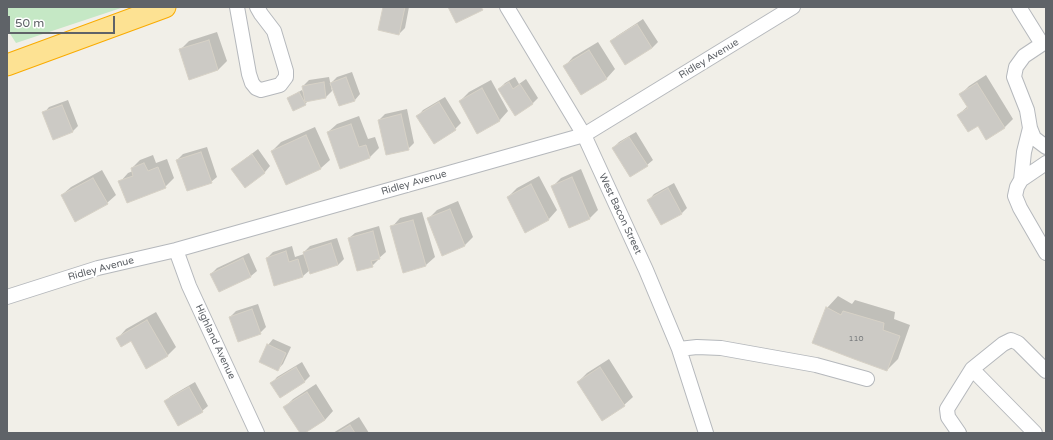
<!DOCTYPE html>
<html>
<head>
<meta charset="utf-8">
<style>
	body { margin:0 }
	#map { position:relative; width:1053px; height:440px; overflow:hidden; background:#f1efe8; font-family:"Varela Round",sans-serif }
	canvas { display:block }
	.frame { position:absolute; inset:0; border:8px solid #5f6368; pointer-events:none }
	.scale { position:absolute; left:8px; top:16px; width:107px; height:18px; box-sizing:border-box; border:2px solid #5f6368; border-top:0; padding-left:5px; font-size:12px; line-height:14px; white-space:nowrap; color:#5f6368; -webkit-text-stroke:3px #fff; paint-order:stroke }
</style>
</head>
<body>
<div id="map">
<canvas width="1053" height="440"></canvas>
<div class="frame"></div>
<div class="scale">50 m</div>
</div>
<script>
const c = document.querySelector('canvas').getContext('2d');
c.lineJoin = 'round';
function fillPath(path, color) { c.fillStyle = color; c.fill(path, 'evenodd'); }
const poly = rows => new Path2D(rows.map(r => 'M' + r).join(''));
function strokePath(path, color, width, dash) { c.strokeStyle = color; c.lineWidth = width; c.lineCap = dash ? 'butt' : 'round'; c.setLineDash(dash || []); c.stroke(path); }
function write(font, color, halo, rows, align = 'center') {
  c.font = font + ' "Varela Round",sans-serif'; c.lineWidth = 4; c.setLineDash([]); c.textBaseline = 'middle'; c.strokeStyle = halo; c.fillStyle = color; for (const [text, x, y, turn = 0] of rows) {
    c.save(); c.translate(x, y); c.rotate((+turn || 0) * Math.PI / 180); c.textAlign = isNaN(turn) ? turn : align; if (halo) c.strokeText(text, 0, 0); c.fillText(text, 0, 0); c.restore();
  }
}
fillPath(poly([
	[7,7,124,7,16,43,7,29]
]), '#c5e8c5');
fillPath(poly([
	[384,7,409,7,405,28,399,34],
	[643,19,658,42,652,48,611,41,617,36],
	[217,32,227,61,218,70,190,78,181,49,189,41],
	[598,42,615,69,607,78,582,93,565,66,573,57],
	[352,72,360,94,355,100,340,105,331,83,337,77],
	[986,75,1013,119,1005,127,986,138,978,125,958,115,968,106,961,94,969,86],
	[329,77,332,91,326,97,308,101,305,104,288,98,302,90,304,94,303,86,309,80],
	[515,77,519,84,526,79,538,98,532,104,499,89,505,83],
	[491,80,508,111,500,120,478,132,460,101,469,92],
	[445,97,461,123,455,129,418,116,423,110],
	[68,100,78,126,72,132,44,113,49,107],
	[407,109,414,143,408,149,379,120,385,114],
	[359,116,368,139,375,137,379,148,370,157,341,167,328,132,337,124],
	[315,127,330,160,321,168,286,183,272,151,281,142],
	[636,132,653,160,647,165,613,148,619,142],
	[207,147,217,177,211,182,177,160,183,154],
	[258,149,270,166,265,172,245,186,232,169],
	[153,155,156,163,167,159,174,178,165,187,120,182,128,173,133,171,132,168,140,160],
	[581,169,598,210,590,218,552,187,561,178],
	[102,170,116,195,107,203,62,195,71,187],
	[539,176,557,210,549,219,526,231,508,197,517,188],
	[674,183,687,208,682,213,649,200,654,194],
	[458,201,473,237,464,246,428,219,437,210],
	[422,212,435,257,426,265,404,271,392,227,400,218],
	[379,226,386,252,378,259,378,260,372,266,349,238,355,233],
	[337,238,344,259,338,265,310,270,303,276,267,258,273,252,292,246,295,257,304,254,304,252,310,246],
	[249,253,257,271,251,276,219,291,211,274,217,268],
	[838,296,852,304,855,300,895,312,894,319,910,325,898,359,887,370,827,308],
	[258,304,266,327,260,333,230,317,236,311],
	[156,312,176,347,167,356,131,340,118,338,126,329],
	[273,339,291,347,283,364,277,370,268,345],
	[609,359,633,397,624,405,578,382,587,373],
	[302,362,310,376,305,381,272,383,277,377],
	[195,382,208,406,202,411,165,401,171,396],
	[316,384,333,411,325,420,303,433,301,433,285,407,293,399],
	[359,417,369,433,333,433]
]), '#0003');
const building = poly([
	[383,7,405,7,399,35,378,30,383,7],
	[448,7,481,7,483,10,456,23,448,7],
	[637,24,652,48,625,65,610,41,637,24],
	[209,40,218,70,189,80,179,49,209,40],
	[589,50,607,79,581,95,563,66,589,50],
	[346,77,355,101,339,106,330,83,346,77],
	[324,82,326,98,305,102,302,86,324,82],
	[509,82,513,89,520,84,533,104,515,116,498,89,509,82],
	[977,83,1005,128,986,140,978,126,968,132,957,115,968,108,959,94,977,83],
	[482,88,500,121,477,134,459,101,482,88],
	[299,92,306,105,293,111,287,98,299,92],
	[439,102,456,130,434,144,416,116,439,102],
	[62,105,73,132,53,140,42,112,62,105],
	[401,114,409,150,386,155,378,120,401,114],
	[351,124,359,147,366,145,370,158,340,169,327,132,351,124],
	[306,135,321,169,286,185,271,151,306,135],
	[629,137,648,166,630,177,612,148,629,137],
	[201,152,212,183,187,191,176,160,201,152],
	[252,154,265,173,245,188,231,169,252,154],
	[144,163,148,171,158,167,166,188,127,203,118,181,133,176,131,168,144,163],
	[572,177,590,219,569,228,551,186,572,177],
	[93,178,108,204,75,222,61,195,93,178],
	[531,184,549,220,525,233,507,197,531,184],
	[668,188,682,214,661,225,647,200,668,188],
	[450,209,465,246,442,256,427,218,450,209],
	[413,220,426,266,403,273,390,226,413,220],
	[373,231,380,259,371,261,373,267,357,271,348,238,373,231],
	[331,243,338,265,310,274,303,252,331,243],
	[286,251,289,262,298,259,303,277,274,286,266,258,286,251],
	[243,258,251,277,219,292,210,274,243,258],
	[826,307,841,315,843,311,884,323,883,330,900,336,887,371,854,359,812,343,826,307],
	[252,309,261,334,238,342,229,317,252,309],
	[147,320,168,356,146,369,131,341,121,347,116,338,147,320],
	[267,344,286,353,278,371,259,362,267,344],
	[296,367,305,382,280,398,270,383,296,367],
	[600,367,625,406,602,421,577,382,600,367],
	[189,387,203,412,178,426,164,401,189,387],
	[307,392,325,420,305,433,300,433,283,407,307,392],
	[350,425,355,433,337,433,350,425]
]);
fillPath(building, '#cccac5');
strokePath(building, '#d6d1c6', 1);
const minor = poly([
	[237,7,249,74,252,83,256,88,261,90,280,85,286,77,286,71,274,31,261,14,257,7],
	[507,7,584,135,646,270,679,349,706,433],
	[1019,7,1042,44],
	[1046,43,1042,44,1024,56,1016,67,1014,77,1027,110,1030,128,1034,138,1046,147],
	[1046,163,1021,180,1017,187,1015,196,1020,208,1046,253],
	[1021,180,1024,152,1030,128],
	[176,250,189,286,257,433],
	[7,297,98,268,176,250,584,135,793,7],
	[679,349,697,347,721,348,816,365,867,379],
	[972,369,1035,433],
	[959,433,948,417,947,409,972,369,1003,344,1011,340,1018,343,1046,371]
]);
const highway = poly([
	[7,65,165,7]
]);
strokePath(minor, '#b5b8bc', 16);
strokePath(highway, '#f9ab00', 23);
strokePath(minor, '#fff', 14);
strokePath(highway, '#fde293', 21);
write('8px', '#7a7d7f', null, [
	["110",856,339]
]);
write('10px', '#5f6368', '#fff', [
	["Ridley Avenue",709,59,-31],
	["Ridley Avenue",414,183,-16],
	["West Bacon Street",620,214,65],
	["Ridley Avenue",101,269,-15],
	["Highland Avenue",215,342,65]
]);
</script>
</body>
</html>
